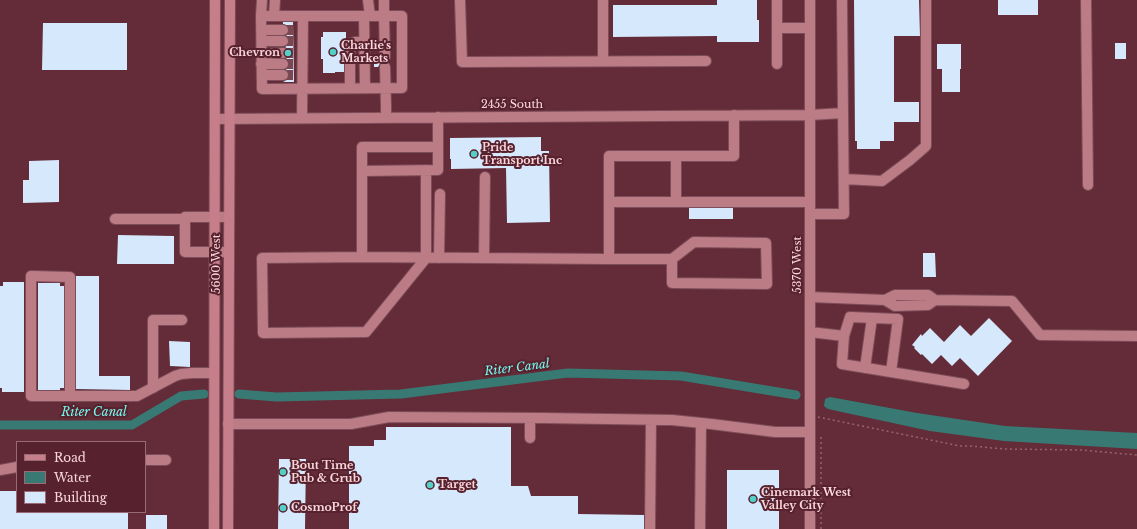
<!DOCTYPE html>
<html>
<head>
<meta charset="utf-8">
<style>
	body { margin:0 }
	#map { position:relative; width:1137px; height:529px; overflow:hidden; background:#632c38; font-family:"Libre Baskerville",serif }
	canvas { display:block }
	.legend { position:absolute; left:16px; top:441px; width:130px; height:72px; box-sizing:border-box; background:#57222e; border:1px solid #996a74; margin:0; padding:5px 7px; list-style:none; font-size:12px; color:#fbd7dc }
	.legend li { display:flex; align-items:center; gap:8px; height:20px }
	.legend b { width:20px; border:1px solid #996a74 }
</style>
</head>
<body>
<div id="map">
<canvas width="1137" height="529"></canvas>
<ul class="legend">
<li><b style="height:5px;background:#c57e8a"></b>Road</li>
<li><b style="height:11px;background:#387974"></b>Water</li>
<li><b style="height:11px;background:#d5e8fc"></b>Building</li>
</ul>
</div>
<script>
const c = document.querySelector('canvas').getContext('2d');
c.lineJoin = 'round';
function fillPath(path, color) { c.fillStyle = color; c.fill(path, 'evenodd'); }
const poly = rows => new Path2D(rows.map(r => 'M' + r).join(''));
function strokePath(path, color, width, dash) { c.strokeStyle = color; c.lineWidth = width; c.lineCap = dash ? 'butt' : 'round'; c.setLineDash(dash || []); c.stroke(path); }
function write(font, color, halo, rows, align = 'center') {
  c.font = font + ' "Libre Baskerville",serif'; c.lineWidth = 4; c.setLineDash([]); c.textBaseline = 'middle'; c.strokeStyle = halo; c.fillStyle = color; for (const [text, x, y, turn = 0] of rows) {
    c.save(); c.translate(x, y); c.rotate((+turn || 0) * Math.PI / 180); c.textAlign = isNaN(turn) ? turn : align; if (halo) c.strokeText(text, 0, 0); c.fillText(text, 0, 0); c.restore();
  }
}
fillPath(poly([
	[830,397,917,413,1005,426,1137,433,1137,449,1004,441,930,431,828,409,824,406,825,399]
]), '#387974');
strokePath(poly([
	[239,394,276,397,401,394,568,373,681,376,796,395],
	[0,425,132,425,181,396,204,394]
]), '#387974', 9);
fillPath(poly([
	[717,0,757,0,757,20,759,20,759,42,717,42,717,36,613,37,613,5,717,5],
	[854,0,919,0,920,36,894,36,894,102,919,102,919,122,894,122,894,141,880,141,880,149,857,149,857,141,855,141],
	[998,0,1038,0,1038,15,998,15],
	[283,22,293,22,294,82,283,82,288,79,289,75,289,72,286,70,289,64,289,61,286,58,289,56,289,52,288,49,285,47,288,45,289,41,289,38,286,36,289,33,289,30,288,26,283,24],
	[43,23,127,23,127,70,42,70],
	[323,32,346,32,346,40,344,45,344,72,335,72,335,73,323,73,323,59,321,59,321,37,323,37],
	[1115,43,1126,43,1126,59,1115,59],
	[937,44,961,44,961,69,960,69,960,92,942,92,942,69,937,69],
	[374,57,378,57,381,62,378,67,374,67],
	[541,137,541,151,549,151,550,222,507,223,506,168,451,169,451,159,450,159,450,138],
	[59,160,59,202,23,203,23,180,29,180,29,161],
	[689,208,733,208,733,219,689,219],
	[118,235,174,236,174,264,117,264],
	[923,253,935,253,936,277,923,277],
	[76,276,99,276,99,376,130,376,130,390,76,389],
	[3,282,24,282,24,392,2,392,2,388,0,388,0,286,3,286],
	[38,283,60,283,60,286,64,286,64,388,60,388,60,390,38,390],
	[989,318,1012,341,978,376,960,358,952,366,941,355,932,364,922,354,921,355,914,348,915,347,912,345,921,334,922,336,930,328,944,342,960,325,971,336],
	[169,341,190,342,190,367,170,366],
	[386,427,511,427,511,486,528,486,531,496,578,496,578,514,644,515,644,529,349,529,349,446,374,446,374,440,386,440],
	[279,459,306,459,305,529,278,529],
	[727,470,779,470,779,529,727,529],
	[0,491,17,491,17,512,128,512,128,529,0,529],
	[146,515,167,515,167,529,146,529]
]), '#d5e8fc');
strokePath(poly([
	[283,30,294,30],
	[283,41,294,41],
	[283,53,294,53],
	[283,64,294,64],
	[283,75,294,75]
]), '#7a4651', 10, [10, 5]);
const minor = poly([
	[368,0,370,16],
	[460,0,462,62,706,61],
	[603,0,603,61],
	[777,0,777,28,810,28],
	[842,0,843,113],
	[1086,0,1088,185],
	[261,16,262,0],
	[274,16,275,0],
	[303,16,261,16,262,89,402,88,402,16,384,16,385,57],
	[364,16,365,88],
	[777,28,777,64],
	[262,30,283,30],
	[262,41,283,41],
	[261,54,283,53],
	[261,64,283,64],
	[385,67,386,106,386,118],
	[262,75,283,75],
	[350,88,350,45,352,43,355,42,365,42],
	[438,117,438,170,362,171,362,257,609,259,609,202,810,202],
	[302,118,303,16,384,16,384,0],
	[215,119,810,115,843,113,844,214,810,214],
	[676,156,676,202],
	[362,171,362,147,438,147],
	[844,179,882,181,910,160,926,146,926,0],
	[609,202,609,156,734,156,734,115],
	[115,219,185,219],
	[229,252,185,252,185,217,229,217],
	[362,257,262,258,263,333,366,332,426,258,426,170],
	[439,258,440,194],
	[484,258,485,177],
	[609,259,672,259,672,283,767,284,766,243,694,242,672,259],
	[810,297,885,300,895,295,928,295,935,300,1012,301,1040,335,1137,336],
	[885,300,895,306,928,305,935,300],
	[810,332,844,336,842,364,964,384],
	[844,336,850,317,898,319,891,372],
	[865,368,872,318],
	[153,388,153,320,182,320],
	[70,396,70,277,31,276,31,396,137,396,175,376,181,374,192,373,214,373],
	[228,424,351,424,389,417,543,418,672,420,711,424,775,432,810,432],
	[530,438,530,418],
	[145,460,166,460],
	[0,470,17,467],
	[650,529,651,420],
	[700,529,701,423],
	[810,529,810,0]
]);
const major = poly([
	[214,529,215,0],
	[228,529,230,0]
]);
strokePath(minor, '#7c4d58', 12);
strokePath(major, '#7c4d58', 12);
strokePath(poly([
	[818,417,960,446,970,446,1005,449,1081,450,1137,455],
	[821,529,821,434]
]), '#95646d', 1.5, [2, 3]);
strokePath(minor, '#bb7c86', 10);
strokePath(major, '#c57e8a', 10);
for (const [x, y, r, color] of [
	[333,52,4,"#55cec5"],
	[288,53,4,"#55cec5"],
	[474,154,4,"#55cec5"],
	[283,472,4,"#55cec5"],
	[430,485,4,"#55cec5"],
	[753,499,4,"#55cec5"],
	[283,508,4,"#55cec5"]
]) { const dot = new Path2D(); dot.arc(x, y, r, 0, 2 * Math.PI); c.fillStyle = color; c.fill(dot); strokePath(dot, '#57222e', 1.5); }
write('bold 11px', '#fbd7dc', '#57222e', [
	["Charlie's",341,46],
	["Markets",341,59],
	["Chevron",280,53,"right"],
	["Pride",482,148],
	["Transport Inc",482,161],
	["Bout Time",291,466],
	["Pub & Grub",291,479],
	["Target",438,485],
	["Cinemark West",761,493],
	["Valley City",761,506],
	["CosmoProf",291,508]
], 'left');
write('11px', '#fbd7dc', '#57222e', [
	["2455 South",512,105],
	["5600 West",217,264,-90],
	["5370 West",798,265,-90]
]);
write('italic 12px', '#75faf0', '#57222e', [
	["Riter Canal",517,368,-7],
	["Riter Canal",94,413]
]);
</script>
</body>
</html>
